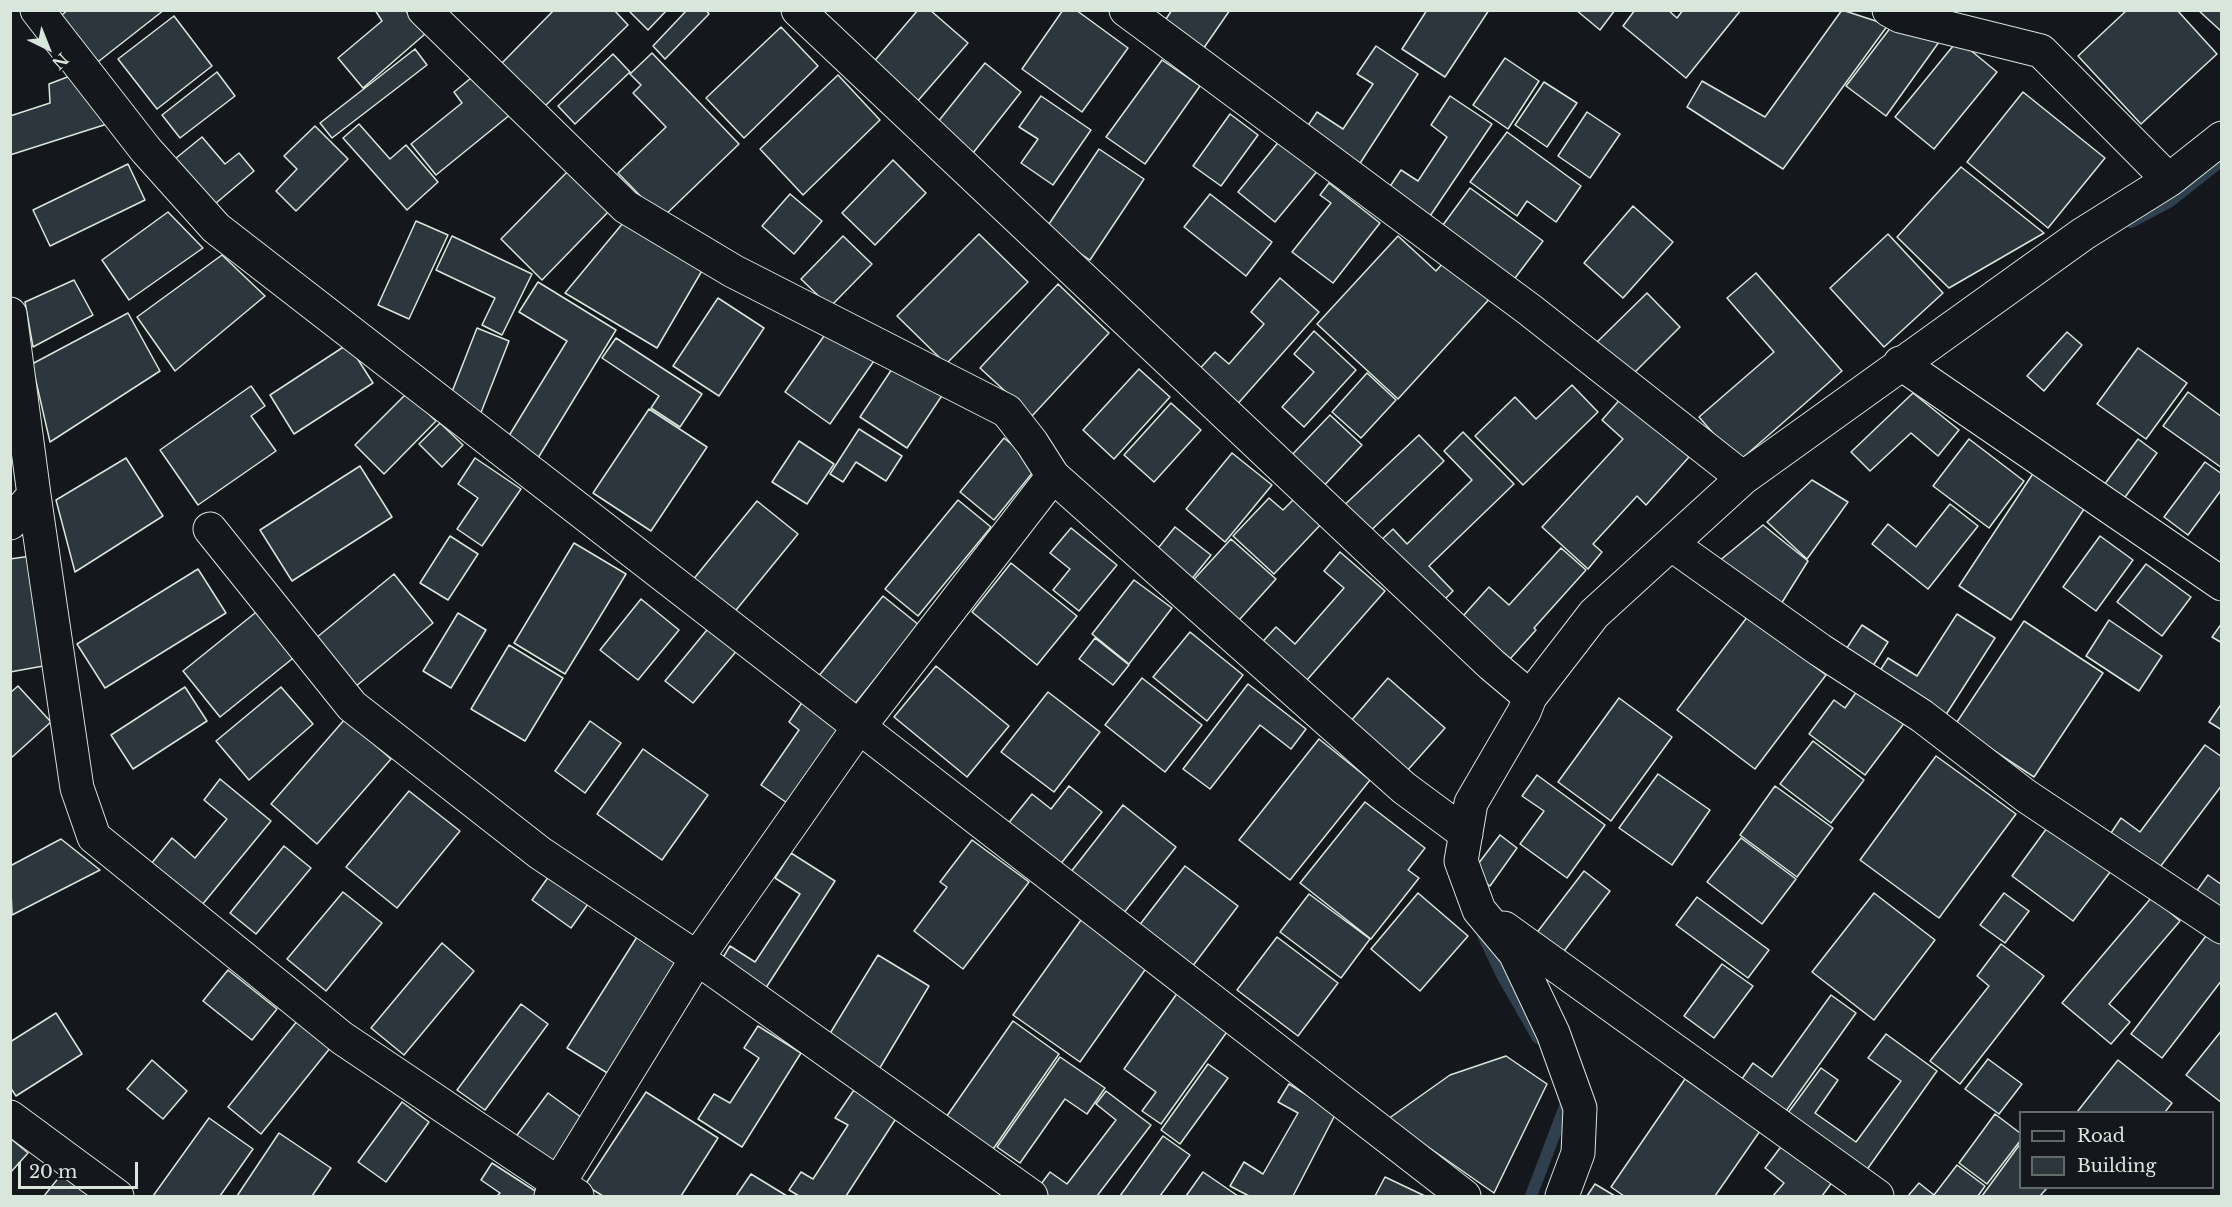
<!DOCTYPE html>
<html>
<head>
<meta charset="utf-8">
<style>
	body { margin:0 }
	#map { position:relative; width:2232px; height:1207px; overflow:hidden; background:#14181c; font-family:"Libre Baskerville",serif }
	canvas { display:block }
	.frame { position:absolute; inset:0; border:12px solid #d8e6dc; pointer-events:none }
	.legend { position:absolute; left:2019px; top:1111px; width:195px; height:78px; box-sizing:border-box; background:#14181c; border:2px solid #626a69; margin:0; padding:8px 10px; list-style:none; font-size:18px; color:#d8e6dc }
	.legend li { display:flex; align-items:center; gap:12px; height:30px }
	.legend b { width:30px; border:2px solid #626a69 }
	.north { position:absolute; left:18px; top:18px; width:60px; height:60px; -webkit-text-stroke:4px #14181c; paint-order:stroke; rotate:137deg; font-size:16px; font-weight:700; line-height:24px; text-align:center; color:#d8e6dc }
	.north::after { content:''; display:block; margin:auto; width:21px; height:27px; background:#d8e6dc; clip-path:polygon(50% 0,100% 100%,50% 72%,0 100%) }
	.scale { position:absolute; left:18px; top:1162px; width:120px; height:27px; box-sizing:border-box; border:3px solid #d8e6dc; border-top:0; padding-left:8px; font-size:18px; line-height:21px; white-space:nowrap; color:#d8e6dc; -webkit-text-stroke:4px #14181c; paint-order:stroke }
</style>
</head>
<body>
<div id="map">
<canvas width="2232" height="1207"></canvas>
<div class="frame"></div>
<ul class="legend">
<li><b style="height:8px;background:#14181c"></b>Road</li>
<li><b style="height:16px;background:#2c363c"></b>Building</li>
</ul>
<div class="north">N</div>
<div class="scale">20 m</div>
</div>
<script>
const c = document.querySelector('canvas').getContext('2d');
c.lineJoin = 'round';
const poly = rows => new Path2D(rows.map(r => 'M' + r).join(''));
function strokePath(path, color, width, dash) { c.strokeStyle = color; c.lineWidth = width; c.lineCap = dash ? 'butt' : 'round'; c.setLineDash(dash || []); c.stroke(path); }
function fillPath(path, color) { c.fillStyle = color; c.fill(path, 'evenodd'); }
strokePath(poly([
	[2131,222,2169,202,2222,160],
	[1483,935,1502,975,1538,1038],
	[1531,1196,1569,1096]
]), '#2f3f4d', 12);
const building = poly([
	[68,10,164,10,94,65,58,18,68,10],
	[375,10,405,10,425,34,363,88,338,58,382,21,375,10],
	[554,10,614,10,628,25,544,107,502,63,554,10],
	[628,10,667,10,648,30,628,10],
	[687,10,706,10,709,14,665,59,653,46,687,10],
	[918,10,930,10,968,43,916,103,871,65,918,10],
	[1063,10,1076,10,1128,48,1082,112,1022,69,1063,10],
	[1172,10,1230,10,1201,52,1162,25,1172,10],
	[1427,10,1489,10,1445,77,1402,49,1427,10],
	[1576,10,1615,10,1600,30,1576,10],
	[1635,10,1668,10,1677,18,1683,10,1741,10,1686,78,1623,26,1635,10],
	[1842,10,1888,25,1783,169,1687,107,1702,81,1765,117,1842,10],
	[2127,10,2177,10,2217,54,2141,124,2078,56,2127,10],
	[2198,10,2222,10,2222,32,2198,10],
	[174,16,212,66,157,109,118,59,174,16],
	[781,27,818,66,744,138,706,98,781,27],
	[1891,27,1939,42,1886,116,1846,86,1891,27],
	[1958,40,1997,72,1934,149,1895,117,1958,40],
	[1376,46,1418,74,1355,171,1301,136,1317,112,1343,129,1373,84,1357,74,1376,46],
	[415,49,427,65,332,138,320,123,415,49],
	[652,53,739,144,662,218,618,173,666,127,633,93,641,85,630,74,652,53],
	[613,54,630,72,575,124,558,106,613,54],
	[1505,58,1539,81,1508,129,1473,105,1505,58],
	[1162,60,1200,86,1145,164,1106,137,1162,60],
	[985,63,1021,92,973,153,937,123,985,63],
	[217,72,235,96,180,138,162,115,217,72],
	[477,73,511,114,436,175,411,144,462,103,454,92,477,73],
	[838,75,880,120,803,195,760,149,838,75],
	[70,76,107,124,10,155,10,116,50,103,49,84,70,76],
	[1544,82,1577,103,1547,147,1515,125,1544,82],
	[2023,92,2105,158,2048,228,1967,162,2023,92],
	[1041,96,1091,130,1053,185,1021,163,1038,139,1019,127,1041,96],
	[1450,96,1492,124,1426,222,1385,194,1401,170,1418,181,1447,137,1431,125,1450,96],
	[1587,112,1620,134,1590,178,1558,156,1587,112],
	[1230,114,1258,135,1221,186,1193,166,1230,114],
	[359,124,390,159,406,145,438,182,407,210,343,138,359,124],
	[315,126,348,159,296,211,276,191,297,169,284,156,315,126],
	[1507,132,1581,186,1556,222,1527,201,1517,216,1470,182,1507,132],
	[202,137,225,164,239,153,254,171,209,209,170,163,202,137],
	[1281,139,1319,169,1275,222,1238,192,1281,139],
	[1099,149,1144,179,1090,260,1045,230,1099,149],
	[893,160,926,193,875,245,842,213,893,160],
	[128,164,145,200,50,246,33,210,128,164],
	[1961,167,2044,233,1949,288,1897,237,1961,167],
	[570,169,611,209,542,280,501,239,570,169],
	[1329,183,1380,223,1333,283,1292,252,1331,203,1320,195,1329,183],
	[1470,188,1543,241,1512,282,1440,229,1470,188],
	[790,194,822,221,794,254,762,226,790,194],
	[1210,194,1272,242,1246,276,1184,227,1210,194],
	[1633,206,1673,242,1623,298,1584,263,1633,206],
	[168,212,203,248,129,300,102,260,168,212],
	[416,221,448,235,409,319,378,305,416,221],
	[623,223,703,269,657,348,565,293,623,223],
	[979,234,1028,282,946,364,897,316,979,234],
	[1888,234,1943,293,1884,347,1830,288,1888,234],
	[452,236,532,274,502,335,482,325,495,298,436,270,452,236],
	[843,236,872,264,830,307,801,279,843,236],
	[1398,236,1436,271,1450,255,1493,295,1398,399,1317,324,1398,236],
	[222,255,265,296,175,371,137,317,222,255],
	[1756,273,1842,371,1738,462,1699,417,1774,352,1727,298,1756,273],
	[1280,278,1319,312,1234,408,1195,374,1215,352,1229,364,1264,324,1251,312,1280,278],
	[74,280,93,315,33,347,25,302,74,280],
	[538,282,616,330,538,458,507,439,567,341,519,312,538,282],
	[1058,284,1109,333,1032,416,980,368,1058,284],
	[1647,293,1680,327,1630,377,1596,343,1647,293],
	[718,298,764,328,719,396,673,366,718,298],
	[128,313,160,371,50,442,32,364,128,313],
	[831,326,876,358,830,424,785,392,831,326],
	[477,328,509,341,480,415,448,402,477,328],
	[1314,331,1356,370,1304,427,1282,407,1314,372,1294,354,1314,331],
	[2067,332,2082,345,2044,391,2027,376,2067,332],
	[616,338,702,394,680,427,651,408,659,396,602,358,616,338],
	[348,344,373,383,294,434,270,395,348,344],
	[2138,348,2187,383,2146,439,2097,404,2138,348],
	[896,363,943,394,907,448,860,417,896,363],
	[1139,369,1170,397,1114,459,1083,430,1139,369],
	[1367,373,1396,400,1361,438,1332,412,1367,373],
	[1572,385,1598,412,1523,485,1475,436,1515,397,1536,419,1572,385],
	[251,386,265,406,251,416,276,451,198,505,160,450,251,386],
	[2188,392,2222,417,2222,468,2163,426,2188,392],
	[407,393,436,421,384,474,355,445,407,393],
	[1913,393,1959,430,1938,456,1911,433,1870,471,1851,452,1913,393],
	[1623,396,1689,457,1646,505,1637,496,1593,544,1602,552,1588,569,1542,527,1623,439,1602,420,1623,396],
	[1171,403,1201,430,1154,482,1124,455,1171,403],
	[649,409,707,447,651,531,593,493,649,409],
	[1330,415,1362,445,1319,491,1287,460,1330,415],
	[440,423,463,445,442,467,419,444,440,423],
	[859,429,902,456,886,481,856,462,843,482,830,474,859,429],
	[1463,432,1514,484,1429,566,1453,591,1437,607,1376,545,1393,529,1407,544,1472,480,1444,451,1463,432],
	[1419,435,1444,461,1364,537,1338,511,1419,435],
	[1004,438,1038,466,994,520,960,492,1004,438],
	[1969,439,2024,481,1989,528,1933,486,1969,439],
	[2138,439,2157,453,2123,500,2104,485,2138,439],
	[799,441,834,464,807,504,772,482,799,441],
	[1232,453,1272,485,1225,542,1186,509,1232,453],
	[126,458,163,516,75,572,56,500,126,458],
	[475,458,521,489,482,546,457,529,478,498,458,484,475,458],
	[2205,462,2222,474,2222,489,2188,535,2164,517,2205,462],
	[360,466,392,517,292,581,260,530,360,466],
	[2034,472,2086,506,2011,620,1959,586,2034,472],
	[1812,480,1848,502,1807,559,1767,522,1812,480],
	[1297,496,1324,521,1274,574,1233,536,1269,498,1283,510,1297,496],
	[958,500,991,527,918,616,885,589,958,500],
	[757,501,798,534,732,615,692,581,757,501],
	[1950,504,1978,526,1928,589,1872,544,1888,524,1916,547,1950,504],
	[1763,525,1808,561,1776,612,1713,566,1763,525],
	[1175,527,1211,555,1186,586,1151,557,1175,527],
	[1071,528,1117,565,1079,611,1053,590,1070,569,1050,553,1071,528],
	[450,536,478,554,448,600,420,583,450,536],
	[2100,536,2133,560,2096,611,2063,587,2100,536],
	[1231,539,1276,579,1231,629,1186,588,1231,539],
	[574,543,626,574,565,674,514,643,574,543],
	[1561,548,1586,570,1534,628,1536,630,1510,659,1463,616,1489,587,1509,605,1561,548],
	[1340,552,1385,591,1300,688,1256,649,1276,627,1295,644,1344,588,1324,571,1340,552],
	[31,556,49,665,10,672,10,559,31,556],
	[1011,563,1077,616,1037,665,972,612,1011,563],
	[2146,564,2191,597,2162,636,2117,602,2146,564],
	[198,569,226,613,105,688,77,644,198,569],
	[394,574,433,623,355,687,316,638,394,574],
	[1134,580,1172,608,1129,664,1092,634,1134,580],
	[883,596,919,625,853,706,818,677,883,596],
	[641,599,679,630,638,680,600,650,641,599],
	[260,609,297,655,220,717,183,671,260,609],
	[458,613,486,630,451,688,423,671,458,613],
	[1957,614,1995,638,1940,724,1873,682,1888,658,1917,676,1957,614],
	[1748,616,1826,675,1755,769,1677,710,1748,616],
	[2109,620,2162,656,2139,691,2086,656,2109,620],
	[2024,621,2103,673,2034,777,1955,725,2024,621],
	[2222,623,2222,643,2212,637,2222,623],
	[711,625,739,648,693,703,665,681,711,625],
	[1862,625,1888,642,1866,677,1839,660,1862,625],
	[1190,632,1243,675,1207,721,1153,677,1190,632],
	[1095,638,1129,665,1113,685,1079,659,1095,638],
	[509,645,563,678,525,741,471,709,509,645],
	[936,666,1009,726,967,777,894,717,936,666],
	[1142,678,1202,725,1165,772,1105,725,1142,678],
	[1388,678,1445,728,1406,772,1350,722,1388,678],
	[1865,680,1911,714,1865,775,1809,734,1834,700,1845,708,1865,680],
	[1248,684,1306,729,1291,749,1260,725,1210,789,1183,769,1248,684],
	[18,686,51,722,10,759,10,693,18,686],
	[185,687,207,721,133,769,111,735,185,687],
	[281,687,313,724,249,780,216,741,281,687],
	[1048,692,1100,732,1054,792,1001,752,1048,692],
	[1619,698,1672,737,1611,821,1558,782,1619,698],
	[803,701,849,733,796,809,761,785,799,730,789,722,803,701],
	[2222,703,2222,730,2209,722,2222,703],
	[345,719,391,759,317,844,271,804,345,719],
	[590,721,621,743,585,793,555,771,590,721],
	[1319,739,1370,780,1290,880,1239,840,1319,739],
	[1813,741,1864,780,1831,823,1780,784,1813,741],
	[2205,745,2222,757,2222,785,2157,871,2109,836,2121,818,2140,832,2205,745],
	[643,749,708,795,662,860,597,814,643,749],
	[1936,756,2016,814,1939,918,1860,860,1936,756],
	[1658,774,1710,810,1672,865,1619,828,1658,774],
	[1537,775,1605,825,1567,878,1520,844,1544,811,1522,796,1537,775],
	[220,779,271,821,197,911,147,869,172,838,195,858,227,819,204,800,220,779],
	[1069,786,1102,812,1059,866,1007,825,1032,794,1051,809,1069,786],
	[1775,786,1833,828,1797,877,1740,835,1775,786],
	[409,791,460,831,397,908,346,867,409,791],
	[1365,802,1425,848,1408,870,1419,878,1371,939,1300,883,1365,802],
	[1123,805,1176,847,1123,914,1070,873,1123,805],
	[2055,817,2117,863,2073,921,2012,876,2055,817],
	[1500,835,1517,848,1490,886,1472,872,1500,835],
	[1741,838,1796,879,1762,924,1707,882,1741,838],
	[61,839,100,870,12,915,10,866,61,839],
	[972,840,1029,882,963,969,914,931,947,887,940,882,972,840],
	[284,846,311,868,256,934,230,913,284,846],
	[791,853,835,881,760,997,716,969,730,946,755,962,800,894,775,878,791,853],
	[1185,866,1238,906,1192,967,1138,927,1185,866],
	[1584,871,1610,891,1558,959,1532,939,1584,871],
	[2208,875,2222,885,2222,911,2196,892,2208,875],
	[549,876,588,904,571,928,532,900,549,876],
	[343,892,382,923,326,991,287,959,343,892],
	[1418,893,1468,936,1420,991,1371,949,1418,893],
	[1874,893,1935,940,1874,1020,1812,972,1874,893],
	[2004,893,2029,911,2005,943,1980,925,2004,893],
	[1309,894,1370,939,1341,978,1280,932,1309,894],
	[1697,897,1769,950,1748,978,1676,925,1697,897],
	[2152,897,2180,921,2109,1004,2130,1022,2111,1044,2062,1003,2152,897],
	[1081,920,1147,967,1080,1062,1013,1015,1081,920],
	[2209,932,2222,942,2222,980,2162,1058,2131,1034,2209,932],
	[637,937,687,969,617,1079,567,1048,637,937],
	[1277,937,1338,983,1298,1036,1237,990,1277,937],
	[442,943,474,971,404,1055,371,1028,442,943],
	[2001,944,2044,976,1960,1084,1930,1061,1989,986,1977,976,2001,944],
	[878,955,929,986,878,1071,826,1040,878,955],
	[1722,964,1753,986,1714,1038,1684,1016,1722,964],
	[228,970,277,1009,252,1040,203,1001,228,970],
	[1178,992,1229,1029,1161,1124,1142,1111,1156,1092,1124,1069,1178,992],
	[1831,995,1856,1013,1781,1118,1737,1086,1753,1063,1772,1077,1831,995],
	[521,1004,548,1024,485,1110,457,1090,521,1004],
	[56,1013,82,1054,16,1096,10,1087,10,1042,56,1013],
	[302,1015,335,1042,261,1134,228,1107,302,1015],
	[1013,1021,1059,1054,989,1155,942,1123,1013,1021],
	[758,1026,801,1053,742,1147,698,1119,714,1094,730,1103,759,1058,744,1048,758,1026],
	[2222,1030,2222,1103,2186,1075,2222,1030],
	[1886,1034,1937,1071,1861,1178,1782,1121,1821,1068,1838,1080,1815,1113,1856,1142,1901,1081,1868,1058,1886,1034],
	[1506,1056,1547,1084,1494,1193,1388,1119,1450,1075,1506,1056],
	[1060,1057,1105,1088,1087,1114,1065,1099,1020,1163,997,1147,1060,1057],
	[1988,1059,2022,1084,1999,1114,1965,1089,1988,1059],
	[152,1060,187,1091,163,1119,127,1089,152,1060],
	[2118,1060,2172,1103,2165,1112,2077,1112,2118,1060],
	[1208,1064,1228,1078,1180,1144,1161,1130,1208,1064],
	[1685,1079,1760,1131,1715,1196,1624,1196,1611,1187,1685,1079],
	[1289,1084,1336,1113,1293,1196,1249,1196,1230,1186,1244,1162,1263,1174,1298,1113,1278,1102,1289,1084],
	[854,1090,897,1117,846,1196,799,1196,789,1190,801,1172,813,1179,848,1125,835,1118,854,1090],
	[1106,1091,1151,1125,1097,1196,1049,1196,1038,1188,1050,1172,1067,1184,1116,1120,1096,1104,1106,1091],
	[646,1092,718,1138,681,1196,603,1196,585,1185,646,1092],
	[548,1093,589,1123,553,1172,512,1142,548,1093],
	[402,1102,429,1122,386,1182,358,1162,402,1102],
	[1995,1114,2020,1133,2020,1141,1987,1184,1959,1163,1995,1114],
	[209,1118,253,1149,220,1196,153,1196,209,1118],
	[279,1133,331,1168,312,1196,237,1196,279,1133],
	[1163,1136,1190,1155,1160,1196,1120,1196,1163,1136],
	[10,1138,28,1153,10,1173,10,1138],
	[1783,1144,1833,1181,1822,1196,1773,1196,1784,1183,1765,1168,1783,1144],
	[2020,1144,2020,1188,2047,1188,2040,1196,1982,1196,2020,1144],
	[492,1163,543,1196,497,1196,500,1193,481,1180,492,1163],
	[1957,1165,1985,1186,1978,1196,1908,1196,1919,1183,1934,1195,1957,1165],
	[64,1171,94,1196,44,1196,64,1171],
	[1203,1172,1238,1196,1186,1196,1203,1172],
	[751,1174,787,1196,736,1196,751,1174],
	[1385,1177,1425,1196,1375,1196,1385,1177],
	[1595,1184,1615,1196,1587,1196,1595,1184]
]);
fillPath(building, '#2c363c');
strokePath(building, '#d8e6dc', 1.5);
const minor = poly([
	[37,10,146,150,216,228,1464,1196],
	[424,10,626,207,733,271,1007,411,1032,443,1053,476,1404,788,1466,834],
	[798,10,1492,665,1530,697],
	[1126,10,1530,310,1743,478],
	[1889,10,1900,16,2041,51,2169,180],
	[10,314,34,495,77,788,94,837,342,1038,577,1196],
	[1900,363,2222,584],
	[10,523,34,495],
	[210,529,352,706,540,853,697,958,1031,1196],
	[1671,544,1820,650,1922,716,2026,796,2222,927],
	[1504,928,1877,1196],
	[10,1117,117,1196],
	[551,1196,697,958,859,727,1053,476],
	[1562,1196,1578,1153,1580,1108,1553,1033,1515,953,1479,910,1461,861,1471,803,1524,712,1530,697,1594,614,1743,478,2083,234,2169,180,2222,138]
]);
strokePath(minor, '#d8e6dc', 35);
strokePath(minor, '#14181c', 33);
</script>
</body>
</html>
